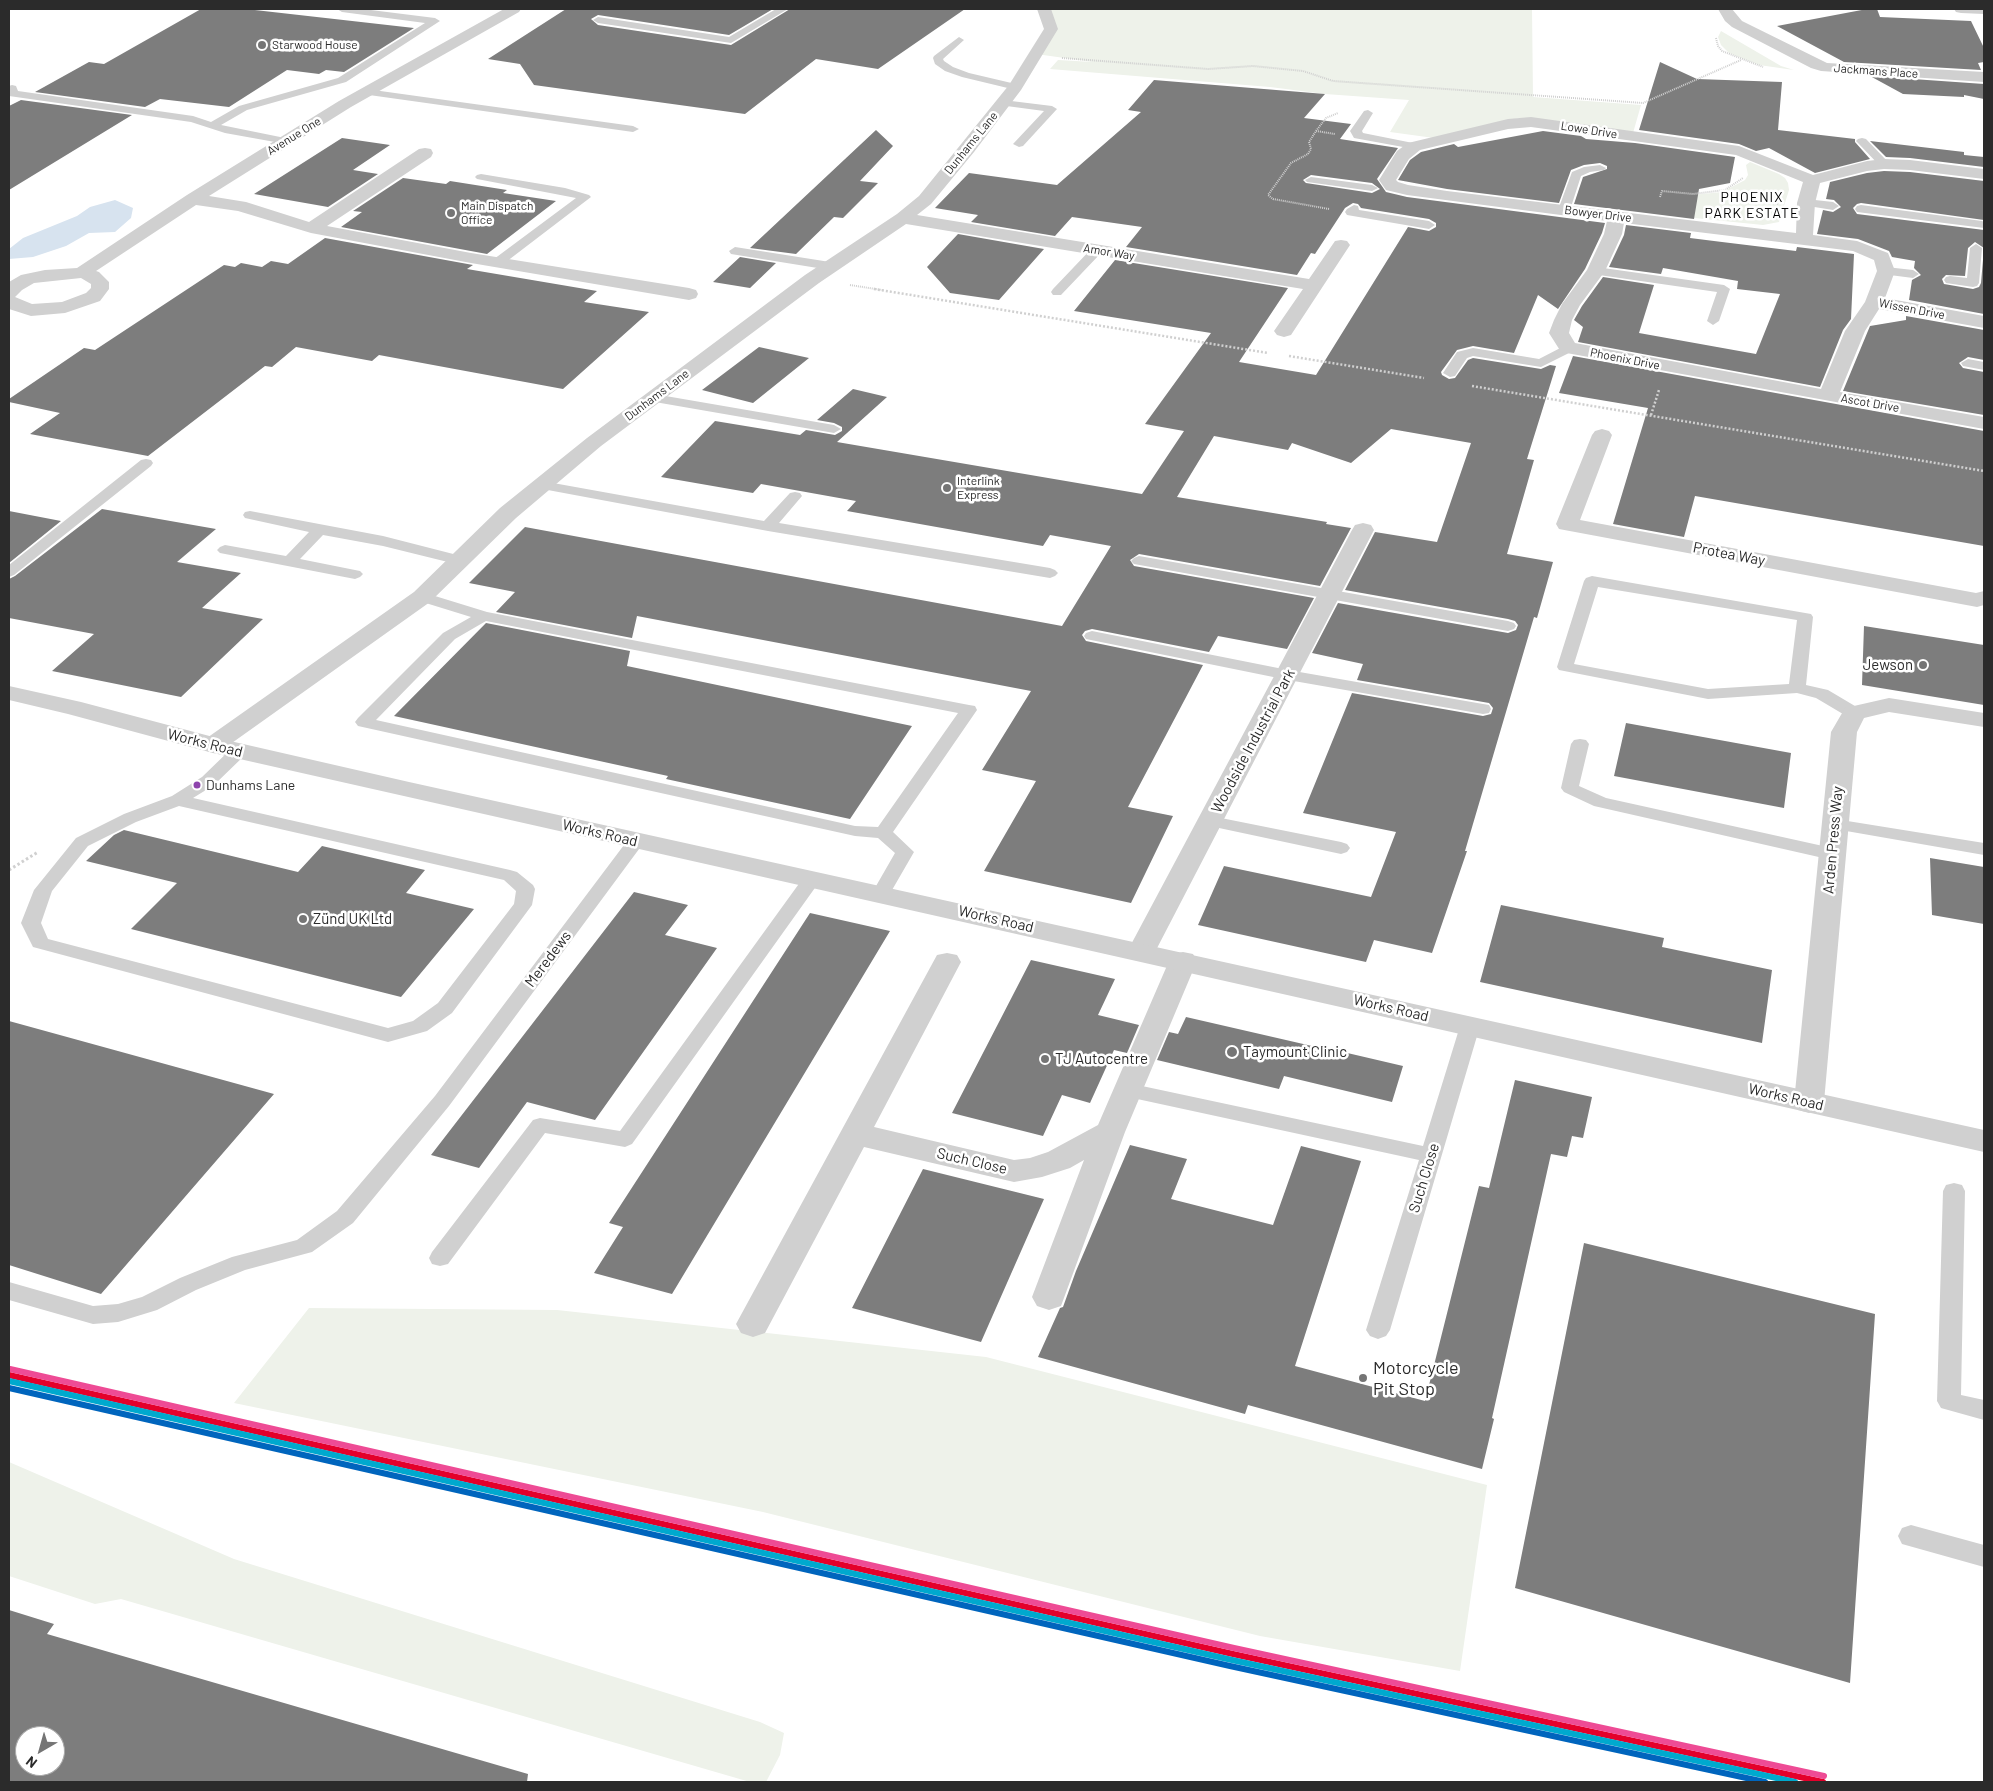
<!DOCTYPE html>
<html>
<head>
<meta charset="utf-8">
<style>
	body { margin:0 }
	#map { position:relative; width:1993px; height:1791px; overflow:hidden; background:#fff; font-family:Barlow,sans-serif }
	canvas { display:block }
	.frame { position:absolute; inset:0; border:10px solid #2b2b2b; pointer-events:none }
	.north { position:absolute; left:15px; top:1726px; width:50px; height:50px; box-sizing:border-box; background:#fff; border:1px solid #aaa; border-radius:50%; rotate:218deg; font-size:14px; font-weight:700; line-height:20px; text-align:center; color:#2b2b2b }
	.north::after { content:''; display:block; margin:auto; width:18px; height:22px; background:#757575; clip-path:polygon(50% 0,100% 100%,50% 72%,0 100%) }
</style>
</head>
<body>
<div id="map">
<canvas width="1993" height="1791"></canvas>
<div class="frame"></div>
<div class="north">N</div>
</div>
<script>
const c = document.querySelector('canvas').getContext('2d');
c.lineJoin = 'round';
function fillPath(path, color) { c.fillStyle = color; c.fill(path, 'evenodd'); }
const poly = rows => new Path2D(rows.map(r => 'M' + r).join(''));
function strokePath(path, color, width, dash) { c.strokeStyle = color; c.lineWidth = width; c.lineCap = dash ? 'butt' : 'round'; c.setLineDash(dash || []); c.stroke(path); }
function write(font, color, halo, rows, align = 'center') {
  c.font = font + ' Barlow,sans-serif'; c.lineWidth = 5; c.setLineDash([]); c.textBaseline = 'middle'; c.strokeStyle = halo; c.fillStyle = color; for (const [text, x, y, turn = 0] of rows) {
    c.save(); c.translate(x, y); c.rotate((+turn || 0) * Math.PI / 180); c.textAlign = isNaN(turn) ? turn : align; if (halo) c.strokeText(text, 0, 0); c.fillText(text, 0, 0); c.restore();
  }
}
fillPath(poly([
	[1044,9,1532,9,1533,97,1641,105,1633,133,1601,129,1573,123,1519,118,1434,138,1390,132,1409,100,1325,94,1270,87,1050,69,1058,60,1093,62,1036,54,1051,29],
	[1721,31,1781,66,1794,70,1759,65,1729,53,1721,45,1718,37],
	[1750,162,1779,174,1785,178,1788,183,1789,190,1779,222,1763,225,1665,215,1692,195,1722,192,1745,180,1748,175,1746,165],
	[309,1308,557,1310,986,1357,1487,1485,1460,1671,1260,1636,763,1512,234,1403],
	[9,1462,234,1559,760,1722,784,1733,780,1755,766,1782,750,1782,121,1599,95,1604,9,1576]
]), '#eef2ea');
fillPath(poly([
	[115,200,133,208,131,218,115,232,89,233,66,246,33,257,9,259,9,249,23,238,77,216,90,207]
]), '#d7e3ef');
fillPath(poly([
	[201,9,246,9,414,28,344,72,326,70,319,74,287,70,229,107,160,99,145,107,35,92,89,62,104,64],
	[566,9,773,9,729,35,598,15,591,19,598,25,731,45,790,9,965,9,878,69,816,59,745,114,534,85,520,64,488,59],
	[1867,9,1877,9,1880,17,1971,21,1984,48,1984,62,1978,63,1981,70,1844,62,1777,26],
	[1660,62,1697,79,1782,82,1778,130,1855,139,1855,142,1870,159,1815,173,1769,148,1756,151,1739,144,1639,130],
	[1870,76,1984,84,1984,99,1964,95,1964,97,1903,94],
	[1154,80,1325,94,1304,118,1351,124,1340,139,1398,148,1377,179,1386,192,1407,197,1605,223,1602,233,1585,269,1558,309,1538,295,1514,353,1473,346,1457,350,1441,372,1442,375,1449,379,1455,378,1468,360,1473,358,1541,369,1550,365,1556,366,1527,459,1534,460,1507,554,1553,562,1537,618,1534,617,1465,851,1467,851,1432,953,1374,940,1366,962,1198,925,1224,866,1371,897,1396,832,1303,813,1352,693,1483,716,1491,714,1493,708,1489,703,1357,680,1363,664,1312,653,1338,603,1508,633,1516,630,1518,625,1515,621,1508,619,1345,590,1375,532,1437,542,1471,443,1391,429,1351,463,1292,443,1288,450,1214,436,1177,497,1327,522,1326,524,1351,528,1320,586,1139,554,1130,560,1134,566,1314,598,1287,649,1218,636,1209,652,1092,629,1085,631,1082,635,1086,641,1203,665,1128,807,1173,816,1131,903,984,871,1036,781,982,770,1031,691,637,616,632,638,496,612,515,592,469,583,525,527,1062,626,1111,546,1050,535,1043,546,847,511,856,501,761,484,753,493,661,477,715,421,800,435,806,430,835,435,842,431,842,427,834,423,817,420,853,389,887,397,837,442,1142,494,1184,431,1145,424,1211,333,1074,311,1115,260,1288,288,1239,362,1316,375,1408,227,1429,231,1436,227,1436,223,1429,219,1361,208,1358,204,1353,203,1345,208,1315,254,1311,253,1297,275,1126,247,1142,227,1072,217,1055,236,971,222,978,215,935,208,969,173,1057,185,1141,112,1128,110],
	[1311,175,1372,183,1380,189,1372,193,1306,183,1303,180],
	[21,100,132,115,9,190,9,106],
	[876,130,893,146,860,181,878,183,843,218,834,217,796,254,750,248],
	[1543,131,1581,136,1586,139,1635,143,1735,157,1730,183,1699,189,1694,219,1574,204,1583,177,1607,169,1607,166,1600,163,1584,165,1571,170,1559,203,1447,189,1398,180,1410,160,1421,152,1454,144,1458,147],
	[342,138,390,145,353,170,378,174,328,207,254,194],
	[1870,141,1964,152,1964,155,1984,157,1984,167,1910,158,1886,157],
	[1884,171,1910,172,1984,181,1984,220,1861,203,1857,204,1853,208,1857,214,1984,230,1984,314,1909,300,1912,280,1921,275,1914,268,1915,261,1892,257,1889,251,1858,239,1817,234,1823,210,1833,212,1841,207,1834,200,1826,199,1830,182,1867,173],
	[1975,242,1984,248,1981,283,1979,287,1973,289,1944,284,1942,279,1946,275,1965,276,1968,248],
	[403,178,446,184,450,181,507,190,503,193,556,201,487,254,341,227,362,212,353,211],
	[1626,225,1691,233,1690,238,1722,242,1796,251,1797,247,1854,254,1851,319,1843,330,1820,387,1578,342,1583,327,1574,320,1582,306,1603,277,1654,285,1639,333,1756,354,1780,294,1737,289,1738,281,1663,268,1661,274,1609,267,1624,235],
	[958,234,1044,249,999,300,950,293,927,267],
	[325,238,473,265,467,269,597,291,584,302,649,312,563,389,379,355,372,361,296,347,272,367,265,366,148,456,30,434,60,413,9,402,9,399,84,348,95,350,224,265,235,267,241,263,262,267,271,261,288,264],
	[740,257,776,263,750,288,713,282],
	[1906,316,1984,330,1984,360,1968,357,1959,363,1963,368,1984,372,1984,415,1843,391,1870,326,1906,320],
	[759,347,809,358,753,403,702,390],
	[1573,356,1984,431,1984,546,1695,496,1684,537,1613,524,1648,408,1559,393],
	[102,509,216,529,177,562,241,573,202,608,263,619,181,697,52,671,94,634,9,618,9,579,15,576],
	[9,511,61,521,9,563],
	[486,623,630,651,627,666,912,726,850,819,666,779,668,776,394,716],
	[1864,626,1984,645,1984,705,1862,685],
	[1626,723,1791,753,1784,808,1614,776],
	[124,830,298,872,322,846,425,870,406,893,474,909,401,997,131,929,177,883,86,861,114,835],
	[1930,858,1984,867,1984,924,1932,915],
	[634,892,688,905,665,935,717,948,595,1120,527,1102,479,1168,431,1155],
	[1501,905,1664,938,1662,947,1772,970,1762,1043,1480,982],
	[810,913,890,931,672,1294,594,1273,623,1227,609,1223],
	[1031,960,1115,979,1098,1015,1139,1025,1127,1053,1114,1050,1090,1103,1062,1095,1043,1136,952,1113],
	[1186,1017,1325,1049,1326,1048,1403,1066,1392,1102,1284,1076,1279,1089,1157,1060,1169,1032,1178,1034],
	[9,1021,274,1094,101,1294,9,1265],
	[1515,1080,1592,1097,1583,1138,1572,1136,1567,1157,1551,1154,1492,1418,1494,1419,1482,1469,1248,1405,1245,1414,1038,1357,1060,1308,1063,1307,1076,1271,1130,1145,1187,1159,1171,1199,1273,1225,1301,1146,1361,1161,1295,1366,1425,1401,1479,1186,1489,1188],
	[923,1169,1044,1199,981,1342,852,1308],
	[1584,1243,1875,1314,1850,1683,1515,1588],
	[9,1610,54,1624,47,1634,528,1774,527,1782,9,1782],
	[25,1736,55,1736,55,1766,25,1766]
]), '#7d7d7d');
strokePath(poly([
	[1716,38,1718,46,1722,51,1763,67],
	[1062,58,1208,69,1253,66,1303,71,1333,81,1643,103,1741,60],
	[1316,131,1326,118,1338,113],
	[1725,190,1737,196,1778,204],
	[1660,197,1662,191,1693,194,1725,190,1743,178],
	[1329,209,1273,199,1268,195,1291,163,1308,154,1311,149,1309,142,1316,131,1335,134],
	[850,285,882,290]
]), '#d0d0d0', 2, [1, 1]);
strokePath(poly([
	[874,289,1268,353],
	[1289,356,1424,378],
	[1472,386,1984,471],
	[1651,415,1659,390]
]), '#d0d0d0', 2.5, [2, 2]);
strokePath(poly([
	[9,870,38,852]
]), '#d0d0d0', 3, [2.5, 2.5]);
fillPath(poly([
	[337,9,363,9,435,18,440,21,346,82,247,110,221,125,290,139,292,141,290,143,286,144,225,133,191,122,9,96,9,86,12,85,16,86,18,91,193,116,211,122,239,106,338,78,425,23,342,12,337,9],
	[776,9,788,9,731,43,598,23,593,20,598,17,729,37,776,9],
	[959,37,964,40,943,59,944,61,953,67,969,73,1020,85,1021,87,1020,89,1016,90,962,77,945,71,935,64,933,58,934,56,959,37],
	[366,89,633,126,639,129,633,132,362,94,361,92,366,89],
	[1003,100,1052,106,1057,109,1023,146,1019,147,1013,144,1044,111,999,105,998,103,1003,100],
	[1368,110,1373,113,1362,131,1363,133,1418,144,1420,146,1418,148,1414,149,1354,138,1350,131,1364,111,1368,110],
	[1862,138,1866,139,1888,162,1890,164,1888,166,1880,166,1858,143,1856,141,1858,139,1862,138],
	[1600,165,1606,168,1604,170,1590,172,1581,176,1570,210,1564,214,1560,213,1558,210,1572,172,1584,167,1600,165],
	[481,174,565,188,589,195,591,197,502,265,498,266,492,262,494,259,576,198,477,179,475,177,477,175,481,174],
	[1311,177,1372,185,1378,188,1372,191,1307,182,1305,180,1311,177],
	[1806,199,1833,202,1839,206,1833,210,1802,205,1800,203,1802,201,1806,199],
	[1354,205,1358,206,1359,210,1429,221,1435,225,1429,229,1347,215,1345,212,1347,209,1354,205],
	[1861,205,1982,221,1984,222,1984,228,1857,212,1855,209,1857,206,1861,205],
	[1976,244,1982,248,1979,283,1977,286,1973,287,1946,283,1944,280,1946,277,1950,276,1967,278,1970,248,1976,244],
	[1097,246,1101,247,1103,250,1101,253,1061,295,1053,295,1051,292,1053,289,1093,247,1097,246],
	[735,247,830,262,836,266,830,270,731,254,729,251,735,247],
	[1596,267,1724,285,1730,289,1719,321,1713,325,1707,321,1717,292,1592,274,1590,271,1596,267],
	[1886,267,1913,270,1919,274,1913,278,1882,274,1880,271,1886,267],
	[1568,344,1573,345,1575,348,1573,351,1541,367,1473,356,1467,358,1455,376,1450,377,1443,373,1457,352,1473,348,1539,359,1568,344],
	[1968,359,1984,362,1984,370,1963,366,1961,363,1968,359],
	[654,394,834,425,841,429,834,433,649,401,647,398,654,394],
	[146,459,151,460,153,463,151,466,14,575,9,577,9,565,141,460,146,459],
	[542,481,764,521,790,493,795,492,800,493,802,496,779,523,1050,568,1055,570,1058,573,1055,576,1050,578,768,531,537,488,535,485,537,482,542,481],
	[250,511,383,536,465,557,468,560,465,563,460,565,383,546,323,535,300,559,360,571,363,574,360,577,355,579,220,553,217,550,220,547,225,545,286,556,309,532,245,518,243,515,245,512,250,511],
	[1139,556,1508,621,1514,623,1516,626,1514,629,1508,631,1134,564,1131,561,1134,558,1139,556],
	[1592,576,1811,614,1813,617,1806,685,1828,690,1860,709,1862,713,1860,717,1848,717,1816,698,1797,693,1708,699,1559,670,1557,667,1584,581,1586,578,1592,576],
	[1598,587,1797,620,1789,684,1708,689,1574,664,1598,587],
	[422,592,487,612,969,705,975,706,977,710,893,832,914,852,888,897,881,899,874,897,872,893,895,853,878,838,855,836,358,726,355,722,358,718,443,633,471,617,416,600,414,597,416,594,422,592],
	[486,621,958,713,878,827,855,826,376,720,455,639,486,621],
	[1092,631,1288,670,1483,704,1489,705,1491,709,1489,713,1483,714,1288,680,1086,639,1084,636,1086,633,1092,631],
	[1580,739,1586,740,1589,744,1579,786,1606,798,1832,848,1838,850,1841,854,1838,858,1832,860,1594,806,1564,792,1561,788,1571,744,1574,740,1580,739],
	[239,746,245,747,248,751,245,755,214,785,193,798,510,870,517,872,533,885,535,889,532,905,452,1013,427,1031,388,1042,33,947,21,923,34,890,76,838,124,814,172,796,202,777,233,747,239,746],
	[179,806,504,880,516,891,514,904,438,1003,413,1021,388,1028,48,939,41,923,52,891,88,846,136,822,179,806],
	[1211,816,1341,842,1347,844,1350,848,1347,852,1341,854,1205,825,1202,821,1205,817,1211,816],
	[1835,819,1984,843,1984,855,1829,828,1826,824,1829,820,1835,819],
	[636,835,642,837,645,841,642,845,449,1106,353,1223,312,1252,245,1270,196,1290,157,1310,118,1322,93,1324,9,1300,9,1282,93,1306,118,1304,142,1297,180,1278,232,1257,297,1240,337,1211,435,1096,630,837,636,835],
	[813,872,820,874,822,878,632,1144,625,1147,545,1133,448,1264,440,1266,432,1264,429,1258,432,1252,533,1120,540,1118,620,1131,806,874,813,872],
	[1470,1019,1477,1021,1480,1026,1390,1330,1386,1336,1378,1339,1370,1336,1366,1330,1419,1160,1128,1097,1121,1095,1118,1090,1121,1085,1128,1083,1423,1146,1460,1026,1463,1021,1470,1019],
	[1954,1183,1962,1185,1965,1191,1961,1395,1984,1400,1984,1420,1941,1408,1937,1401,1943,1191,1946,1185,1954,1183],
	[1911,1525,1984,1545,1984,1567,1902,1544,1898,1536,1902,1528,1911,1525]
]), '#d0d0d0');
fillPath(poly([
	[504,9,521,9,519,12,351,107,209,196,246,202,309,222,419,149,425,148,431,149,433,153,431,157,327,226,471,253,689,288,696,290,698,294,696,298,689,300,471,263,311,233,238,211,196,205,96,271,99,272,109,282,109,289,100,301,65,313,31,316,9,309,9,282,21,275,45,270,77,268,187,195,339,101,504,9],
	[81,278,91,284,91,288,86,293,62,302,32,304,15,297,22,290,34,283,81,278],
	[1037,9,1051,9,1058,29,1021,90,974,152,931,204,917,215,1309,279,1335,241,1341,240,1347,241,1350,245,1291,335,1284,337,1277,335,1274,331,1303,289,906,224,819,283,601,446,516,518,430,602,222,750,213,753,204,750,200,745,204,740,414,592,500,508,587,438,805,275,897,214,919,196,1009,85,1044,29,1037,9],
	[1718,9,1732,9,1742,21,1827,63,1984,72,1984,82,1821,71,1811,68,1732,27,1725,21,1718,9],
	[1954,9,1984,9,1984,14,1961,13,1956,12,1954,9],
	[1531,117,1739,146,1813,175,1867,161,1884,159,1910,160,1984,169,1984,179,1910,170,1884,169,1867,171,1820,183,1815,203,1813,235,1857,241,1888,253,1895,271,1885,298,1984,316,1984,328,1879,309,1865,331,1840,392,1984,417,1984,429,1561,352,1549,333,1554,320,1562,304,1587,270,1604,234,1607,221,1407,195,1386,190,1379,180,1397,151,1408,143,1508,119,1531,117],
	[1531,127,1736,155,1803,182,1797,203,1796,233,1447,191,1408,185,1398,182,1396,180,1409,159,1420,150,1508,129,1531,127],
	[1624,223,1853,251,1874,260,1877,271,1865,302,1845,331,1821,389,1575,343,1569,333,1572,320,1580,305,1605,271,1622,234,1624,223],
	[1602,429,1609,431,1612,435,1580,520,1976,593,1984,591,1984,605,1977,607,1559,529,1556,524,1592,435,1595,431,1602,429],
	[1363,523,1371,525,1374,530,1155,952,1151,958,1141,961,1131,958,1127,952,1352,530,1355,525,1363,523],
	[1889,698,1984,713,1984,727,1889,712,1864,718,1857,732,1824,1102,1820,1110,1809,1113,1798,1110,1794,1102,1831,732,1845,708,1889,698],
	[1183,952,1193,954,1197,961,1125,1132,1061,1306,1049,1310,1037,1306,1032,1297,1084,1160,1070,1168,1042,1177,1014,1182,864,1147,765,1333,753,1337,741,1333,736,1324,937,955,947,953,957,955,961,962,874,1127,1014,1160,1030,1158,1048,1152,1098,1125,1169,961,1173,954,1183,952]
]), '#d0d0d0');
fillPath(poly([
	[9,686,81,702,217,738,409,782,1984,1130,1984,1152,213,753,68,714,9,700,9,686]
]), '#d0d0d0');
strokePath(poly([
	[9,1375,1233,1654,1823,1782]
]), '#e4002b', 6);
strokePath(poly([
	[9,1381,1232,1660,1795,1782]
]), '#00a9ce', 6);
strokePath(poly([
	[10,1369,1234,1648,1824,1776]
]), '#ee4b95', 6);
strokePath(poly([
	[9,1388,1230,1666,1765,1782]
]), '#0065bd', 6);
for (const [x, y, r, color] of [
	[262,45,5,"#757575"],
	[451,213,5,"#757575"],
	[947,488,5,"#757575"],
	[1923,665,5,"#757575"],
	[197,785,4.5,"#8e44ad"],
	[303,919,5,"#757575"],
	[1232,1052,6,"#757575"],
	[1045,1059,5,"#757575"],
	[1363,1378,5,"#757575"]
]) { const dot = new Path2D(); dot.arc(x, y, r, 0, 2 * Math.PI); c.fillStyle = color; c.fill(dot); strokePath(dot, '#fff', 2); }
write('12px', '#2b2b2b', '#fff', [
	["Starwood House",272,45],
	["Main Dispatch",461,206],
	["Office",461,220],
	["Interlink",957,481],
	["Express",957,495]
], 'left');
write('12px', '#2b2b2b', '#fff', [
	["Jackmans Place",1876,71,4],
	["Lowe Drive",1589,130,9],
	["Avenue One",294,136,-32],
	["Dunhams Lane",971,143,-51],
	["Bowyer Drive",1598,214,7],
	["Amor Way",1109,252,9],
	["Wissen Drive",1912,309,11],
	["Phoenix Drive",1625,359,11],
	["Dunhams Lane",657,395,-37],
	["Ascot Drive",1870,403,10]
]);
c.letterSpacing = '1px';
write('14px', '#000', '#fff', [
	["PHOENIX",1752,197],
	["PARK ESTATE",1752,213]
]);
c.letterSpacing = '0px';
write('14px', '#2b2b2b', '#fff', [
	["Dunhams Lane",206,785]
], 'left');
write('15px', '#2b2b2b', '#fff', [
	["Protea Way",1729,554,11],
	["Woodside Industrial Park",1253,741,-62],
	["Works Road",205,743,14],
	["Works Road",600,833,13],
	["Arden Press Way",1833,840,-85],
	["Works Road",996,919,13],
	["Meredews",548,959,-53],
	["Works Road",1391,1008,13],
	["Works Road",1786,1097,13],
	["Such Close",972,1161,13],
	["Such Close",1424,1178,-73]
]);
write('15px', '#2b2b2b', '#fff', [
	["Jewson",1913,665,"right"],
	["Zünd UK Ltd",313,919],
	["Taymount Clinic",1243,1052],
	["TJ Autocentre",1055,1059]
], 'left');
write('18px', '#2b2b2b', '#fff', [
	["Motorcycle",1373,1368],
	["Pit Stop",1373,1389]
], 'left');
</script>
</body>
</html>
